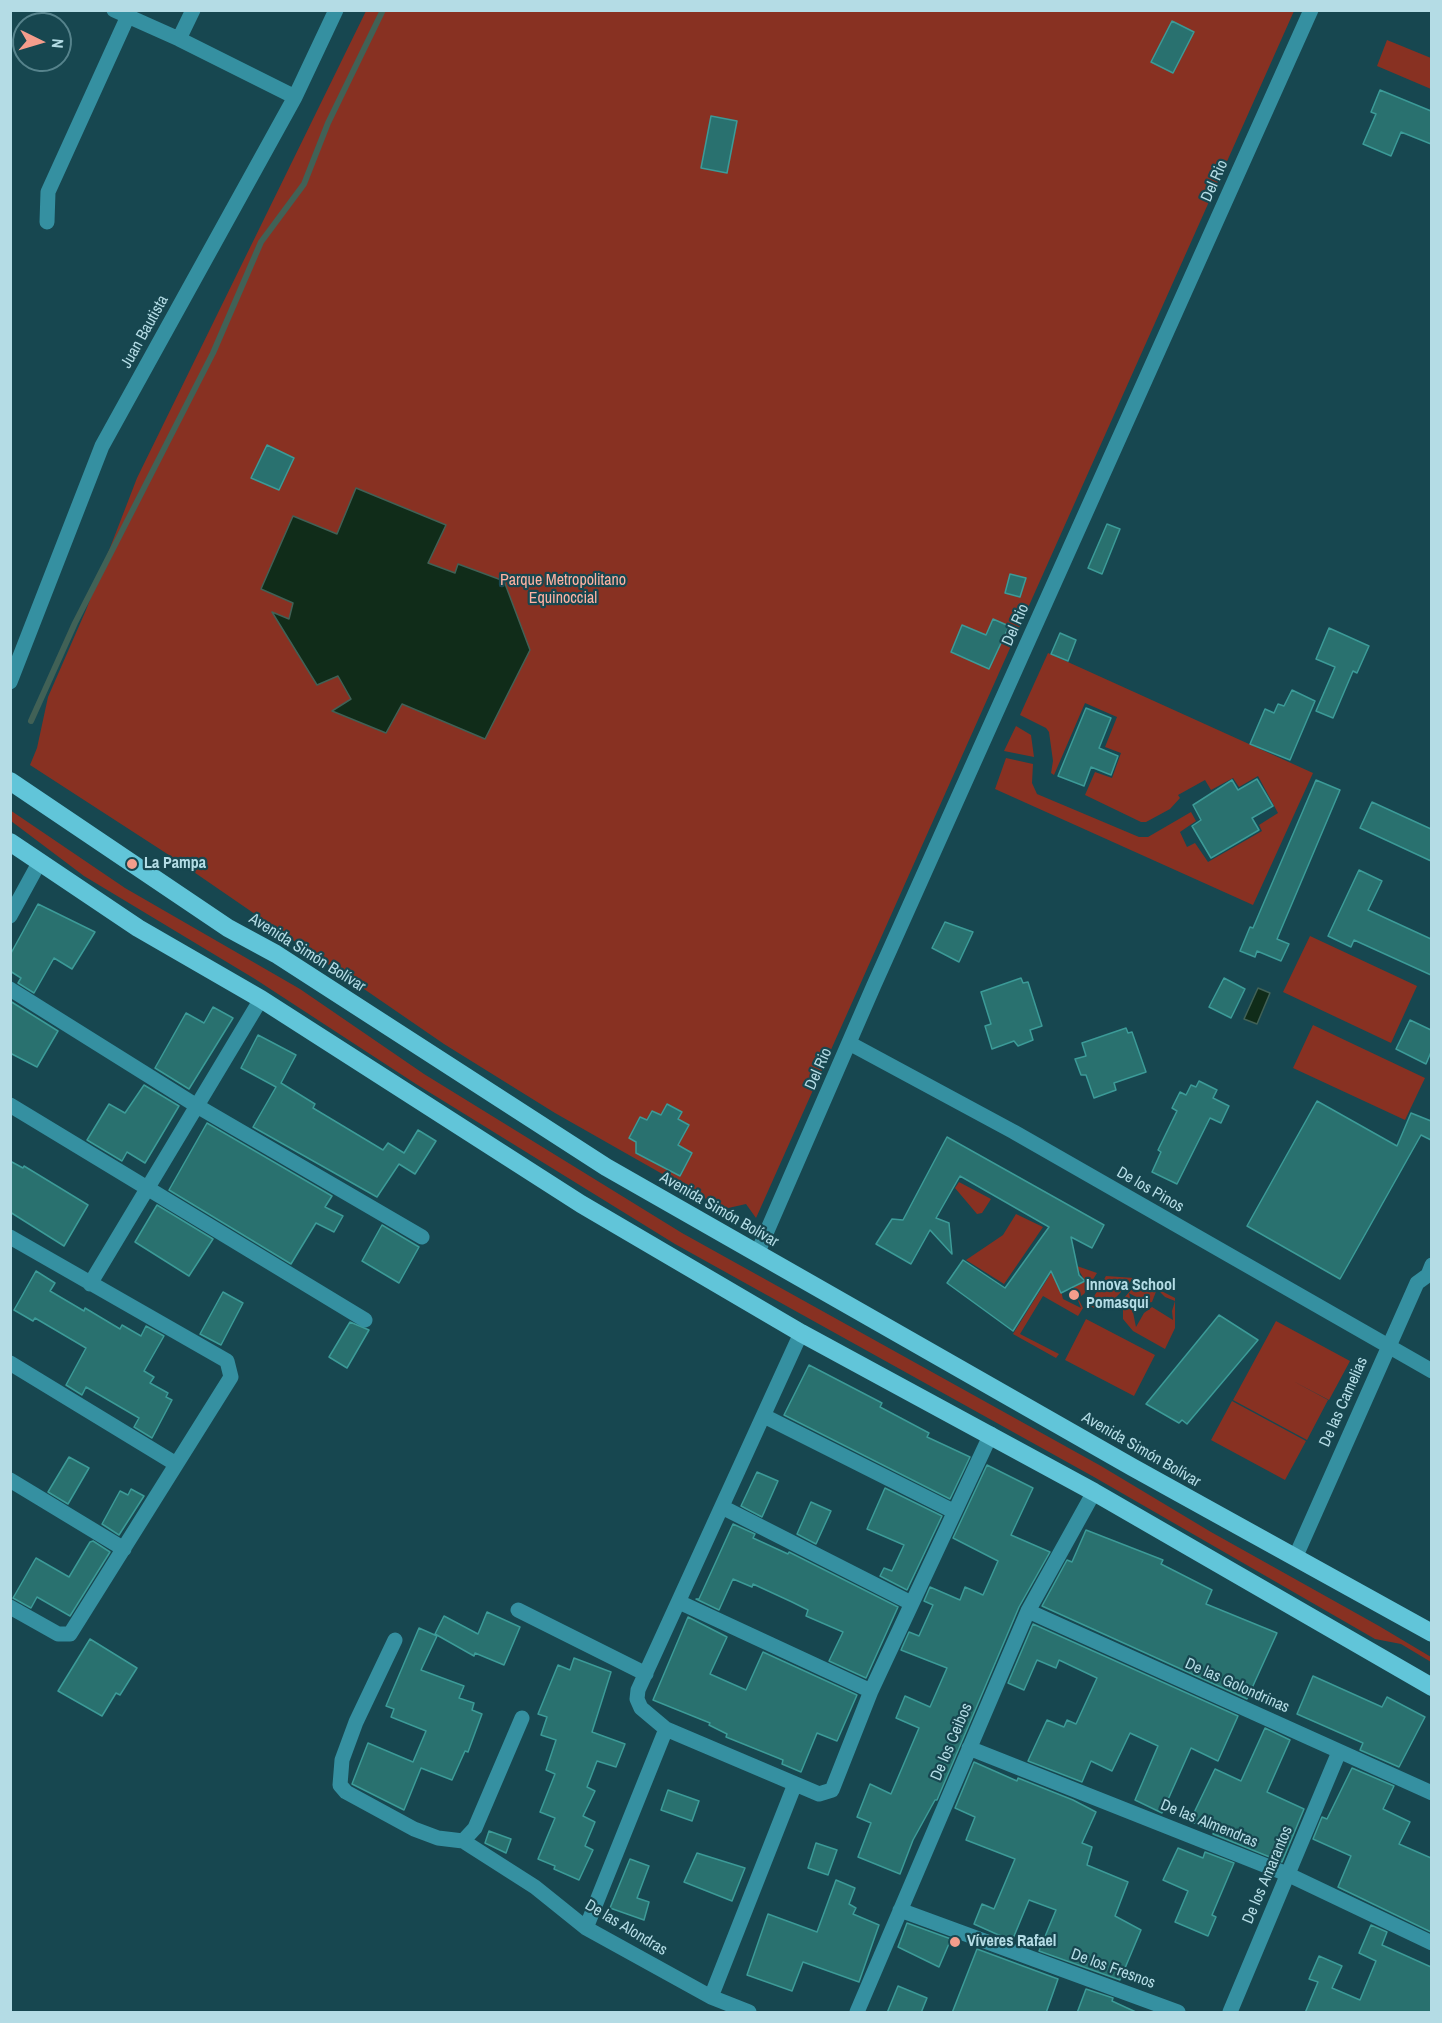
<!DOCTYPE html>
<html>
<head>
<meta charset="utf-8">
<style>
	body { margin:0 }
	#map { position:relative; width:1442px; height:2023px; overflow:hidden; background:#174750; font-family:"Archivo Narrow",sans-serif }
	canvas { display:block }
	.frame { position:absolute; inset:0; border:12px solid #b4dce5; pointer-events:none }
	.north { position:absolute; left:12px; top:12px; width:60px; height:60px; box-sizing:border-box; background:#174750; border:2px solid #56838c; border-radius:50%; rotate:95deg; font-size:16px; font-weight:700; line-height:24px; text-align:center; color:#b4dce5 }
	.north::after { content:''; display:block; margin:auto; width:21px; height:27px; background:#f49d8c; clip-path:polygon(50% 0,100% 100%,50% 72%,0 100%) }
</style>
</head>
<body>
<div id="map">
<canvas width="1442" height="2023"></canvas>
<div class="frame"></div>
<div class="north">N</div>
</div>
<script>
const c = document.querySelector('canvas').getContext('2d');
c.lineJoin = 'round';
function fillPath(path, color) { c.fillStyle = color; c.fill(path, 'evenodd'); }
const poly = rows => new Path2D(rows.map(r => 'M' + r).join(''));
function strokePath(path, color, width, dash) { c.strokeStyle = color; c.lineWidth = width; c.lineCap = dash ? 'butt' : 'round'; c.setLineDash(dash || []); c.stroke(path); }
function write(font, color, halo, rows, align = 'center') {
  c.font = font + ' "Archivo Narrow",sans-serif'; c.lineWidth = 4.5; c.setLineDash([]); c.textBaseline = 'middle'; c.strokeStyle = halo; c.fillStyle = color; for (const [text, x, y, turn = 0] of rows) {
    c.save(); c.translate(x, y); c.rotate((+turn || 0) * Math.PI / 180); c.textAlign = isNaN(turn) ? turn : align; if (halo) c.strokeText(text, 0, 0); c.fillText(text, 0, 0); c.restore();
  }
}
fillPath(poly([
	[366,11,1294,11,756,1218,746,1204,724,1209,555,1113,444,1044,172,857,30,765,37,748,48,697,86,610,137,478],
	[1387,40,1431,58,1431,89,1377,66],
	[1048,653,1313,773,1253,905,995,789,1006,758,1033,764,1032,783,1037,794,1139,837,1148,837,1191,812,1196,821,1180,832,1187,847,1195,843,1208,862,1262,831,1259,825,1278,813,1258,776,1239,787,1233,778,1211,790,1205,780,1178,795,1180,798,1170,809,1146,822,1141,822,1085,795,1095,772,1112,778,1121,753,1105,747,1117,717,1085,703,1054,775,1051,773,1053,761,1049,732,1046,728,1020,715],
	[1016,726,1031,735,1034,757,1004,751],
	[10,810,125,888,300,989,424,1074,682,1233,1101,1466,1211,1532,1379,1626,1431,1657,1431,1662,1401,1644,1375,1639,1094,1477,675,1244,416,1084,255,979,84,876,11,821],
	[1310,936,1417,986,1391,1043,1283,992],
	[1313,1025,1425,1078,1405,1120,1293,1068],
	[959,1182,991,1199,982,1213,977,1214,955,1188],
	[1016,1214,1043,1227,1004,1284,966,1260,1003,1235],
	[1056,1265,1074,1265,1097,1273,1084,1294,1078,1298,1083,1308,1078,1316,1043,1296,1020,1334,1059,1354,1056,1358,1013,1334],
	[1077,1267,1085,1281,1073,1288,1081,1308,1063,1299,1062,1295,1061,1280],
	[1106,1276,1134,1278,1106,1308,1094,1308,1089,1305],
	[1140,1280,1175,1298,1175,1328,1165,1349,1133,1331,1123,1319,1123,1299],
	[1157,1289,1165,1297,1175,1301,1172,1311,1173,1320,1152,1307,1144,1313,1136,1327,1129,1293,1147,1303,1152,1302],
	[1086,1319,1155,1355,1134,1396,1065,1360],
	[1276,1321,1350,1361,1329,1400,1293,1381,1328,1400,1307,1440,1233,1400],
	[1232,1401,1306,1441,1285,1480,1211,1440]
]), '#883122');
const water = poly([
	[356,488,446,525,428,563,455,573,458,564,504,581,530,650,485,739,402,704,386,733,332,711,351,699,338,676,317,685,272,612,289,619,293,603,261,589,293,516,337,534,356,488],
	[1258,988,1270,993,1257,1024,1244,1019,1258,988]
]);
fillPath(water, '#102c19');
strokePath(water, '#416156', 1.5);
strokePath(poly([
	[31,721,75,623,213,353,261,242,304,184,328,123,383,10]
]), '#416156', 6);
const building = poly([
	[1172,21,1194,32,1173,73,1151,62,1172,21],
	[1380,90,1431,111,1431,144,1401,132,1391,156,1363,144,1376,114,1371,112,1380,90],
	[711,116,737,121,727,173,701,168,711,116],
	[267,445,294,458,279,490,251,478,267,445],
	[1107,524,1120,529,1102,574,1088,568,1107,524],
	[1010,574,1026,578,1020,597,1005,593,1010,574],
	[993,619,1009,626,989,669,951,652,962,625,986,635,993,619],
	[1329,628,1369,646,1357,673,1353,671,1333,718,1316,711,1335,667,1316,659,1329,628],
	[1060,633,1076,640,1068,661,1051,654,1060,633],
	[1292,690,1315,701,1290,760,1250,744,1265,709,1274,713,1278,704,1284,706,1292,690],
	[1086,708,1111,718,1099,748,1118,756,1111,775,1091,767,1084,786,1058,776,1086,708],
	[1257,779,1273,806,1252,818,1259,830,1211,858,1192,826,1201,820,1193,805,1232,780,1238,790,1257,779],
	[1316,780,1340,790,1277,939,1289,944,1281,961,1257,951,1255,957,1240,951,1250,927,1253,928,1316,780],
	[1372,802,1431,829,1431,861,1360,828,1372,802],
	[1359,870,1382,881,1368,910,1431,939,1431,975,1354,940,1351,947,1328,936,1359,870],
	[38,904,95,932,72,969,54,958,34,993,18,983,21,978,10,971,10,955,38,904],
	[945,922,973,932,959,962,932,948,945,922],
	[1021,978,1023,983,1028,982,1042,1026,1030,1030,1033,1040,1018,1046,1014,1041,992,1049,985,1026,991,1024,981,992,1021,978],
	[1224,978,1245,989,1231,1018,1209,1007,1224,978],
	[10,1001,58,1031,37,1067,10,1053,10,1001],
	[213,1007,233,1018,189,1089,155,1068,186,1013,204,1023,213,1007],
	[1410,1020,1431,1030,1431,1052,1426,1064,1396,1049,1410,1020],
	[1126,1028,1128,1033,1132,1032,1146,1072,1114,1083,1116,1090,1094,1098,1086,1075,1081,1075,1075,1059,1086,1056,1082,1043,1126,1028],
	[258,1035,296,1055,281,1083,315,1104,313,1108,383,1150,388,1143,404,1153,418,1130,436,1141,415,1174,399,1164,377,1197,253,1127,276,1087,241,1068,258,1035],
	[1199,1081,1217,1090,1213,1098,1229,1106,1221,1123,1210,1118,1177,1184,1152,1172,1161,1152,1158,1150,1177,1111,1172,1108,1180,1092,1186,1095,1191,1085,1196,1087,1199,1081],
	[144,1085,179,1106,145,1163,127,1152,122,1161,87,1140,109,1104,125,1113,144,1085],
	[1317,1101,1397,1146,1411,1113,1431,1121,1431,1140,1421,1135,1340,1279,1247,1226,1317,1101],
	[667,1104,682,1112,678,1119,689,1125,678,1145,692,1153,680,1176,636,1153,636,1142,629,1138,640,1117,647,1120,652,1111,661,1115,667,1104],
	[207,1123,332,1196,325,1207,343,1216,334,1232,316,1223,291,1264,169,1190,207,1123],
	[947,1137,1104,1225,1092,1248,1071,1237,1079,1275,1085,1281,1061,1293,1051,1271,1013,1331,947,1283,963,1260,1005,1288,1049,1227,960,1176,936,1218,949,1223,952,1254,930,1230,911,1264,876,1244,892,1219,903,1220,947,1137],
	[10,1161,23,1168,24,1166,88,1205,64,1246,10,1212,10,1161],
	[157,1205,213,1239,189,1276,135,1242,157,1205],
	[382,1225,419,1247,399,1283,362,1261,382,1225],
	[36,1271,55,1283,50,1291,84,1311,85,1308,120,1329,122,1325,141,1336,146,1326,164,1336,144,1371,154,1377,150,1383,168,1393,166,1397,172,1400,152,1438,134,1427,139,1418,86,1387,82,1395,66,1385,86,1348,35,1318,33,1321,14,1310,36,1271],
	[223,1292,243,1303,221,1345,200,1334,223,1292],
	[1219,1315,1258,1340,1187,1424,1182,1420,1179,1423,1146,1404,1219,1315],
	[350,1322,369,1330,347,1368,329,1357,350,1322],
	[809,1365,882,1403,880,1407,929,1433,927,1437,970,1457,950,1499,784,1415,809,1365],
	[69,1457,89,1468,68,1504,48,1492,69,1457],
	[987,1465,1033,1488,1011,1535,1050,1552,1019,1607,937,1800,935,1800,913,1840,900,1874,858,1857,871,1823,857,1817,870,1784,891,1794,919,1728,896,1718,905,1696,930,1707,947,1668,901,1650,909,1632,919,1636,933,1605,924,1601,930,1587,960,1600,965,1587,983,1595,998,1561,953,1538,987,1465],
	[757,1472,778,1481,762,1517,741,1506,757,1472],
	[885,1488,942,1516,907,1590,880,1576,884,1568,892,1571,904,1545,867,1529,885,1488],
	[131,1489,144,1496,119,1535,102,1524,120,1491,128,1495,131,1489],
	[811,1502,831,1511,816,1544,797,1534,811,1502],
	[733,1524,755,1534,753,1538,788,1554,789,1552,898,1607,866,1678,829,1661,843,1632,806,1616,808,1610,792,1602,753,1584,752,1587,733,1579,719,1610,696,1599,699,1599,733,1524],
	[1086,1530,1163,1560,1161,1564,1212,1590,1206,1604,1277,1633,1247,1699,1042,1606,1067,1560,1072,1562,1086,1530],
	[93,1541,110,1552,70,1616,37,1597,31,1608,13,1598,36,1558,69,1577,90,1542,93,1541],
	[487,1612,520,1627,504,1665,475,1653,474,1656,435,1634,444,1616,478,1634,487,1612],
	[688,1617,727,1637,710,1674,746,1690,763,1652,857,1695,837,1741,817,1733,801,1772,782,1764,783,1760,726,1737,727,1734,709,1725,710,1723,653,1700,688,1617],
	[1033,1624,1238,1716,1218,1761,1191,1748,1162,1813,1135,1800,1158,1746,1130,1733,1112,1771,1091,1761,1082,1782,1028,1761,1047,1720,1064,1727,1067,1720,1076,1724,1097,1678,1059,1660,1056,1668,1037,1660,1024,1690,1008,1683,1033,1624],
	[419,1628,437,1636,421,1670,464,1686,459,1698,474,1703,472,1710,482,1714,468,1752,465,1751,452,1780,421,1768,404,1810,352,1784,368,1743,413,1762,426,1731,391,1717,394,1709,386,1706,419,1628],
	[90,1639,137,1668,120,1695,116,1693,102,1716,58,1691,90,1639],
	[574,1658,611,1672,592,1732,625,1744,616,1767,597,1761,587,1787,595,1791,583,1816,595,1822,585,1846,593,1850,579,1880,554,1869,555,1866,538,1859,555,1818,540,1812,555,1774,546,1770,556,1740,541,1735,547,1717,538,1714,558,1665,570,1670,574,1658],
	[1313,1676,1382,1707,1387,1697,1425,1717,1399,1767,1360,1750,1363,1743,1297,1714,1313,1676],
	[1265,1728,1290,1740,1267,1792,1304,1809,1282,1862,1213,1834,1214,1831,1190,1821,1215,1769,1241,1781,1265,1728],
	[974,1762,1017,1781,1018,1778,1073,1800,1096,1812,1082,1843,1092,1847,1087,1865,1128,1882,1115,1916,1141,1930,1120,1980,1039,1951,1056,1910,1029,1900,1012,1941,974,1924,982,1904,994,1909,1015,1859,966,1840,975,1817,955,1808,974,1762],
	[1352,1768,1394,1786,1383,1809,1410,1822,1399,1844,1431,1858,1431,1932,1338,1887,1351,1856,1313,1839,1322,1817,1327,1819,1352,1768],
	[668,1790,699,1801,692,1821,661,1810,668,1790],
	[489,1831,511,1839,506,1853,485,1843,489,1831],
	[816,1843,837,1850,828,1875,808,1868,816,1843],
	[1178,1848,1203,1858,1205,1852,1234,1863,1212,1915,1216,1917,1208,1936,1175,1922,1188,1891,1163,1880,1178,1848],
	[697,1853,745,1868,732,1901,684,1882,697,1853],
	[630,1859,649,1866,637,1898,649,1902,644,1920,610,1908,630,1859],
	[836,1880,855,1888,849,1904,856,1908,853,1914,879,1925,859,1982,803,1962,792,1991,747,1975,768,1914,817,1932,836,1880],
	[907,1923,951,1939,939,1967,898,1947,907,1923],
	[1371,1925,1387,1932,1382,1945,1431,1967,1431,2013,1305,2013,1318,1982,1309,1979,1319,1956,1342,1966,1332,1988,1360,2000,1376,1961,1359,1953,1371,1925],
	[977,1949,1058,1979,1046,2013,952,2013,977,1949],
	[898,1986,927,1998,921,2013,887,2013,898,1986],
	[1086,1989,1113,1998,1112,2001,1138,2013,1077,2013,1086,1989]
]);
fillPath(building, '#29716f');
strokePath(building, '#3c9b98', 1.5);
strokePath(poly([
	[114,10,179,39,295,97],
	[179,39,193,10],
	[47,222,48,192,128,16],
	[10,682,102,446,295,97,336,10],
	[10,916,39,863],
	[10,989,197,1106,422,1237],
	[849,1043,1014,1132,1432,1371],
	[10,1105,365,1320],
	[10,1237,227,1361,231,1377,70,1634,58,1634,10,1607],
	[757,1254,874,985,1311,10],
	[90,1284,261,999],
	[801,1333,638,1690,637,1699,641,1708,666,1729,819,1794,832,1790,871,1691,991,1434],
	[10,1363,176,1464],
	[764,1416,953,1511],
	[10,1480,124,1549],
	[722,1507,911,1603],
	[1295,1558,1417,1283,1428,1275,1432,1265],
	[679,1602,871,1691],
	[518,1610,646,1674],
	[1028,1611,1432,1793],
	[395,1640,356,1722,342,1760,340,1785,346,1792,414,1829,438,1838,463,1841,475,1828,522,1718],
	[969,1748,1287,1874,1432,1943],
	[463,1841,535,1887,586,1928,711,1997,749,2012],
	[900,1910,1178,2012],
	[586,1928,666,1729],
	[711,1997,795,1784],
	[857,2012,1028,1611,1094,1492],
	[1230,2012,1339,1752]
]), '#3590a1', 15);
strokePath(poly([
	[10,781,228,928,276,954,606,1167,1132,1467,1432,1633],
	[10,842,138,928,261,999,581,1204,801,1333,1094,1492,1432,1687]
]), '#61c5d9', 18);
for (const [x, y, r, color] of [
	[132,864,6,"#f49d8c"],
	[1074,1295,6,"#f49d8c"],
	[955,1942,6,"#f49d8c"]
]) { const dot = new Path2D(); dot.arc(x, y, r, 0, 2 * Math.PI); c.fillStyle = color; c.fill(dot); strokePath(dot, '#174750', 2); }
write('16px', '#b4dce5', '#174750', [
	["Del Rio",1215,181,-66],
	["Juan Bautista",145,332,-61],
	["Del Rio",1016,625,-66],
	["Avenida Simón Bolívar",307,953,32],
	["Del Rio",819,1069,-66],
	["De los Pinos",1150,1190,30],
	["Avenida Simón Bolívar",719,1210,30],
	["De las Camelias",1344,1402,-66],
	["Avenida Simón Bolívar",1141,1450,30],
	["De las Golondrinas",1237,1686,24],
	["De los Ceibos",952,1742,-67],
	["De las Almendras",1209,1824,22],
	["De los Amarantos",1268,1875,-67],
	["De las Alondras",626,1928,31],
	["De los Fresnos",1113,1969,20]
]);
write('16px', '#feb2a2', '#174750', [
	["Parque Metropolitano",563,581],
	["Equinoccial",563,599]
]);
write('bold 16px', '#b4dce5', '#174750', [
	["La Pampa",144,864],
	["Innova School",1086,1286],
	["Pomasqui",1086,1304],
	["Víveres Rafael",967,1942]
], 'left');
</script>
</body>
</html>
